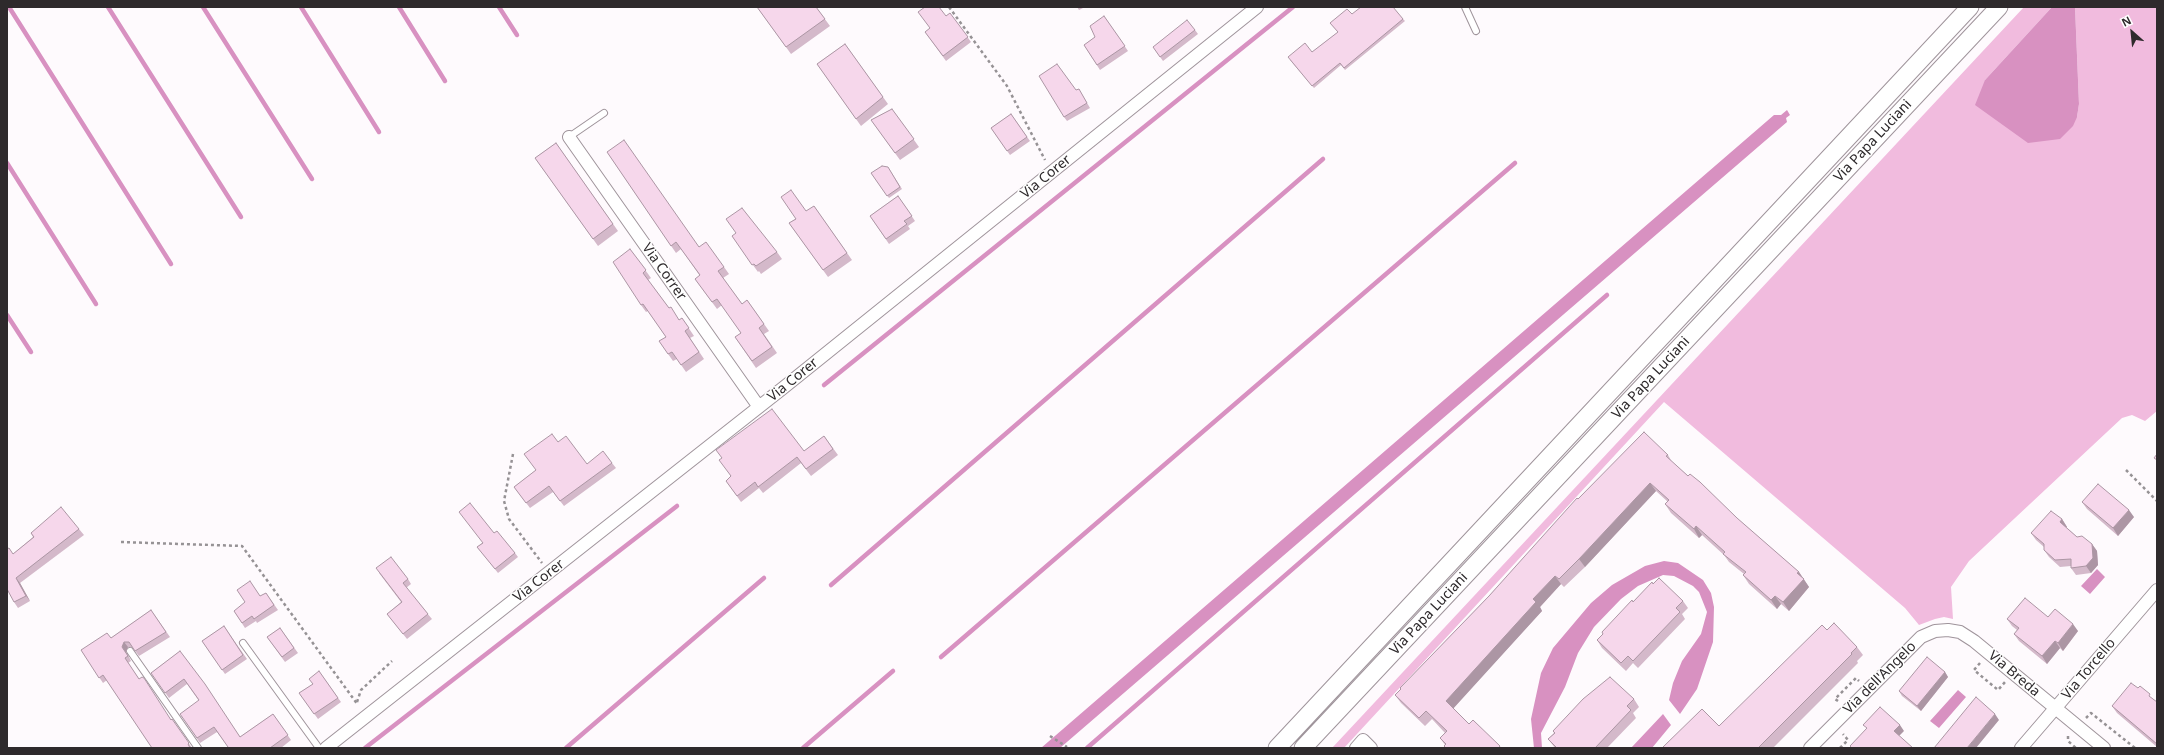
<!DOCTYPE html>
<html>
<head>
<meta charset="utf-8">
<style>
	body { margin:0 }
	#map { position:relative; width:2164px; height:755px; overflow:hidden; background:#fefafd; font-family:"Noto Sans",sans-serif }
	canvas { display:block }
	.frame { position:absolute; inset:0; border:8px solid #2e2a2c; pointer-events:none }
	.north { position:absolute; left:2112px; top:12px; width:40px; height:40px; -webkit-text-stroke:3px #fff; paint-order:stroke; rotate:333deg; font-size:11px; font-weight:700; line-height:16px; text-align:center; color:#2e2a2c }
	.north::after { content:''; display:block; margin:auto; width:14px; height:18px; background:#2e2a2c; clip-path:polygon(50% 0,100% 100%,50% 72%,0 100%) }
</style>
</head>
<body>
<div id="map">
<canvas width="2164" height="755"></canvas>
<div class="frame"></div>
<div class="north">N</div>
</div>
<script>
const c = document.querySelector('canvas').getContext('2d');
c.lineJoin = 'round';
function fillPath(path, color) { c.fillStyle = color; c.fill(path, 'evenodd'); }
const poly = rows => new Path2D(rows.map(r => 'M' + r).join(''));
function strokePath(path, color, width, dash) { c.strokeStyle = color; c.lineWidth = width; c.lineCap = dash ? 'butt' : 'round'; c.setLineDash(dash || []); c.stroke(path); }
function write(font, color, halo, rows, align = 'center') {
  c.font = font + ' "Noto Sans",sans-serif'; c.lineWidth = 3; c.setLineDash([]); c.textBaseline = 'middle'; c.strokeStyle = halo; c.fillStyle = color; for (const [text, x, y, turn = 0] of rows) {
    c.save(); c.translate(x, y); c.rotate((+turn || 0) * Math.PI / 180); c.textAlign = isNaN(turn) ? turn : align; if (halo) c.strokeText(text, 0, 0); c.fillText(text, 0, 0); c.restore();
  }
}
fillPath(poly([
	[2024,7,2052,7,1985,80,2077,117,2079,104,2075,7,2157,7,2157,411,2145,421,2132,415,2122,418,1969,561,1951,587,1953,619,1944,617,1935,619,1919,625,1905,608,1664,402,1344,748,1332,748]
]), '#f1bbde');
fillPath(poly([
	[2052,7,2075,7,2079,104,2077,117,2073,126,2060,139,2028,143,1975,105,1985,80],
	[1787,110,1790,115,1786,118,1787,122,1060,748,1041,748,1774,115,1781,115],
	[1664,561,1678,563,1703,580,1711,593,1714,607,1713,642,1697,689,1680,714,1669,700,1673,683,1682,661,1701,634,1707,612,1699,592,1693,586,1674,576,1663,575,1638,586,1621,599,1594,627,1578,653,1565,687,1541,733,1542,748,1534,748,1531,719,1541,673,1553,648,1591,603,1612,585,1645,566],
	[2097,569,2105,577,2090,594,2081,586],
	[1958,690,1966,697,1939,728,1930,721],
	[1663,714,1671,725,1652,748,1631,748]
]), '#d891c1');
strokePath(poly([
	[9,7,171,264],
	[108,7,241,217],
	[203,7,312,179],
	[301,7,379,132],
	[399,7,445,81],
	[499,7,517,35],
	[7,163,96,304],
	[7,315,31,352],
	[824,385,1293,7],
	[831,585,1323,159],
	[941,657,1515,163],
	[365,748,677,506],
	[566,748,764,578],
	[803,748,893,671],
	[1087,748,1607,295]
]), '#d891c1', 4.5);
const service = poly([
	[1465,7,1476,31],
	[569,137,604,113],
	[243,643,319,748],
	[130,651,198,748]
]);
const minor = poly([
	[569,137,759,407],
	[326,748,783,388,1257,7],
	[1356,748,1363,740,1371,748],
	[1810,748,1921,637,1935,631,1948,630,1960,632,1974,641,2104,748],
	[2021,748,2157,590]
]);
const secondary = poly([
	[1277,748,1970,7],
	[1303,748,1999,7]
]);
strokePath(service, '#9f949b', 8);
strokePath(minor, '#9f949b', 14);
strokePath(secondary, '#9f949b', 19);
strokePath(poly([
	[949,7,1007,86,1045,160],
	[513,454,504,501,509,519,542,563],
	[2126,470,2157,501],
	[121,542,242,546,358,705],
	[1980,663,1974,670,1998,690,2005,682],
	[1838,701,1835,699,1856,678,1859,681],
	[357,702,361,690,392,661],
	[2086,718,2091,713,2135,748],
	[1050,736,1067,747],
	[2068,736,2068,741,2076,748],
	[1840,748,1848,740,1843,734]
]), '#969295', 2.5, [3, 3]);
strokePath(service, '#fff', 6);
strokePath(minor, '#fff', 12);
strokePath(secondary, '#fff', 17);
fillPath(poly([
	[757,7,816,7,830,26,791,54],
	[1077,7,1085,7,1079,10],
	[950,13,971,42,946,61,925,32],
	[1352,14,1403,19,1405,21,1345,70,1341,65,1314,88,1290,60,1312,52,1338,32,1330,23],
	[1104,16,1128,51,1100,70,1084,45,1095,37],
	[1195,30,1198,34,1163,61,1153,47],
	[845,44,888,104,861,126,817,64],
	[1079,89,1090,108,1067,121,1064,117,1076,90],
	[892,109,919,147,900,160,871,120],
	[1011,114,1030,141,1010,155,991,128],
	[556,143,618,231,598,246,535,158],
	[607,152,699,247,724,267,729,274,723,278,742,304,747,300,769,331,764,334,777,353,756,368,735,337,741,333,722,305,717,309,695,279,700,276,681,249,676,253],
	[888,167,902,189,889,198,871,173],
	[898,196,915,221,908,226,910,229,889,244,870,216],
	[814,206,852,260,828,277,789,223],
	[732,236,777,252,782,259,761,274,759,271,758,272],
	[630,249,651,278,648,280,669,308,679,320,682,318,694,336,690,338,704,359,686,372,677,359,673,361,659,341,666,337,648,311,646,312,641,305],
	[824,436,838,455,811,476,801,463,763,493,759,488,741,502,726,481,731,477,722,458,804,451],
	[558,442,587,464,612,463,616,468,564,506,553,492,530,508,514,487,536,470],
	[1668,455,1672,462,1799,572,1809,587,1789,611,1781,604,1777,609,1749,584,1743,575,1744,574,1729,562,1724,555,1702,535,1699,538,1671,513,1665,504,1668,502,1656,491,1585,567,1564,587,1561,584,1540,607,1542,611,1453,708,1469,724,1500,746,1501,748,1445,748,1444,746,1445,745,1440,738,1445,733,1432,719,1425,726,1401,703,1395,695,1401,690,1400,688,1489,596,1578,499],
	[2082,502,2134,517,2118,536,2087,509],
	[2062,519,2067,527,2066,527,2077,537,2092,544,2097,551,2098,565,2091,573,2076,575,2071,568,2071,566,2060,567,2049,557,2044,550,2044,547,2036,540,2031,533],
	[79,529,84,535,20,583,30,601,18,608,14,602,13,554,33,537,31,533],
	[494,533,515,553,518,557,498,573,477,547],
	[379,573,408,579,411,584,406,588,432,619,407,639,387,614,401,602],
	[1653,584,1683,601,1688,608,1682,614,1685,619,1638,668,1633,663,1626,671,1602,648,1597,640,1603,634,1602,632],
	[266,593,278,610,257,623,256,621,245,628,234,611],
	[151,610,170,637,139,656,132,647,128,647,126,652,131,661,128,663,139,679,171,720,172,719,192,748,152,748,107,680,103,683,81,650,111,638],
	[2048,617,2078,631,2063,651,2060,648,2047,664,2019,641,2014,634,2017,630,2012,626,2007,619],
	[224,626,247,659,225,674,202,641],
	[280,628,298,653,285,662,267,637],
	[1827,630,1857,647,1863,655,1857,661,1858,663,1773,748,1662,748,1719,726],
	[180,651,240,737,273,714,291,740,281,748,226,748,228,747,217,732,200,743,180,714,199,701,187,684,169,698,151,673],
	[319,671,341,702,318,719,299,693,313,684],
	[1945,672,1948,677,1921,711,1902,696,1899,691],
	[2138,688,2157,702,2157,747,2117,713,2112,706],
	[1634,699,1639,707,1633,713,1636,718,1607,748,1555,748,1548,739,1554,733,1553,731]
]), '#d4b9ca');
fillPath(poly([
	[1650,483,1656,491,1585,567,1579,559],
	[2129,510,2134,517,2118,536,2113,528],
	[2062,519,2067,527,2065,529,2060,522],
	[1696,526,1702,535,1699,538,1694,529],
	[2092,544,2097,551,2098,565,2091,573,2086,566],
	[1799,572,1809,587,1789,611,1783,602,1797,573],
	[1555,576,1561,584,1540,607,1542,611,1452,710,1446,701,1533,599],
	[16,578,20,583,30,601,26,596],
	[1775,596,1781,604,1777,609,1771,600],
	[2073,624,2078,631,2063,651,2058,643],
	[2055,641,2060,648,2047,664,2042,656],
	[124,642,128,647,126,652,131,661,122,647],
	[1945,672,1948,677,1921,711,1917,706],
	[1995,714,1999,720,1976,748,1967,748],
	[1900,725,1904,731,1898,737,1894,731]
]), '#ac96a4');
const building = poly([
	[757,7,816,7,825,19,786,47,757,7],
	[925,7,939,7,946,16,950,13,968,37,943,56,925,32,930,28,918,12,925,7],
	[1361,7,1393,7,1403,19,1344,68,1340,63,1312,86,1288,57,1305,43,1312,52,1338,32,1330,23,1347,9,1352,14,1361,7],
	[1104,16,1125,46,1097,65,1084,45,1095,37,1090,26,1104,16],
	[1187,20,1195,30,1160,57,1153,47,1187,20],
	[845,44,883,97,856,119,817,64,845,44],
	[1057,64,1076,90,1079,89,1087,103,1064,117,1039,76,1057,64],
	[892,109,914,139,895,153,871,120,892,109],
	[1011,114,1027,137,1007,151,991,128,1011,114],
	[624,140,699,247,706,242,724,267,718,271,742,304,747,300,764,324,759,328,772,347,752,361,735,337,741,333,717,299,712,302,695,279,700,275,676,242,671,246,607,152,624,140],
	[556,143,613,224,593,239,535,158,556,143],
	[882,166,888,167,900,187,887,196,871,173,882,166],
	[791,190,806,211,814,206,847,253,823,270,789,223,796,219,781,197,791,190],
	[898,196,912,216,904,221,907,224,886,239,870,216,898,196],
	[742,208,777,252,756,266,754,264,752,265,732,236,736,233,726,219,742,208],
	[630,249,646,270,643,273,669,308,671,307,679,320,682,318,689,328,685,331,699,352,681,365,672,352,668,354,659,341,666,337,643,304,641,305,613,262,630,249],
	[772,409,804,451,824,436,833,449,806,469,797,457,758,487,755,482,737,496,726,481,731,476,719,460,722,458,716,450,772,409],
	[1644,432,1668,455,1666,456,1688,476,1690,474,1700,482,1737,518,1799,572,1797,573,1804,579,1783,602,1775,596,1771,600,1743,575,1746,572,1723,554,1725,552,1696,526,1694,529,1665,504,1669,500,1650,483,1579,559,1559,579,1555,576,1533,599,1536,602,1446,701,1469,724,1473,720,1500,746,1498,748,1446,748,1444,746,1446,744,1440,738,1447,731,1426,711,1419,718,1395,695,1401,689,1400,688,1489,596,1577,498,1578,499,1644,432],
	[552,434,558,442,566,436,587,464,603,451,612,463,560,501,549,486,526,503,514,487,536,470,524,454,552,434],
	[2157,454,2157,460,2154,458,2157,454],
	[2098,484,2129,510,2113,528,2082,502,2098,484],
	[470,503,494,533,497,531,515,553,495,569,477,547,483,543,459,512,470,503],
	[61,507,79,529,16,578,26,596,14,602,7,589,7,549,9,548,13,554,34,537,31,533,61,507],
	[2051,511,2062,519,2060,522,2077,537,2082,536,2092,544,2093,558,2086,566,2071,568,2071,559,2055,560,2044,550,2044,544,2031,533,2051,511],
	[391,557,408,579,403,583,428,614,403,634,387,614,402,602,376,568,391,557],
	[1659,578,1683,601,1676,608,1680,612,1633,661,1628,656,1621,663,1597,640,1603,634,1602,632,1632,600,1633,602,1652,582,1653,584,1659,578],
	[250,581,260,596,266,593,274,605,254,619,252,616,242,623,234,611,245,602,237,590,250,581],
	[2025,598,2048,617,2055,609,2073,624,2058,643,2055,641,2042,656,2014,634,2019,628,2007,619,2025,598],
	[151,610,166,632,135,651,129,642,124,642,122,647,128,656,125,658,139,679,142,677,144,678,171,720,172,719,189,743,188,744,190,748,152,748,103,675,99,678,81,650,107,633,111,638,151,610],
	[1834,623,1857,647,1851,653,1852,654,1758,748,1662,748,1702,709,1719,726,1822,625,1827,630,1834,623],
	[224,626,243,655,222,670,202,641,224,626],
	[280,628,294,648,282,657,267,637,280,628],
	[180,651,205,684,240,737,273,714,288,735,270,748,226,748,228,747,214,727,197,738,180,714,199,700,184,679,165,693,151,673,180,651],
	[1927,657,1945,672,1917,706,1899,691,1927,657],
	[319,671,338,698,314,714,299,693,313,684,309,679,319,671],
	[1610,677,1634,699,1627,706,1631,710,1595,748,1557,748,1548,739,1555,733,1553,731,1583,699,1610,677],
	[2131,683,2138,688,2140,686,2150,694,2149,696,2157,702,2157,744,2112,706,2131,683],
	[1976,697,1995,714,1967,748,1934,748,1976,697],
	[1880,707,1900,725,1894,731,1913,748,1852,748,1850,746,1867,728,1863,725,1880,707]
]);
fillPath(building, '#f6d7eb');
strokePath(building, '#ac96a4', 1);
write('14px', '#2e2a2c', '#fff', [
	["Via Papa Luciani",1873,141,-47],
	["Via Corer",1046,177,-39],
	["Via Correr",664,272,55],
	["Via Papa Luciani",1651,378,-47],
	["Via Corer",793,380,-39],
	["Via Corer",539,581,-38],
	["Via Papa Luciani",1429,614,-47],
	["Via Torcello",2089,669,-50],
	["Via Breda",2014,674,40],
	["Via dell'Angelo",1880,678,-45]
]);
</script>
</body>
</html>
